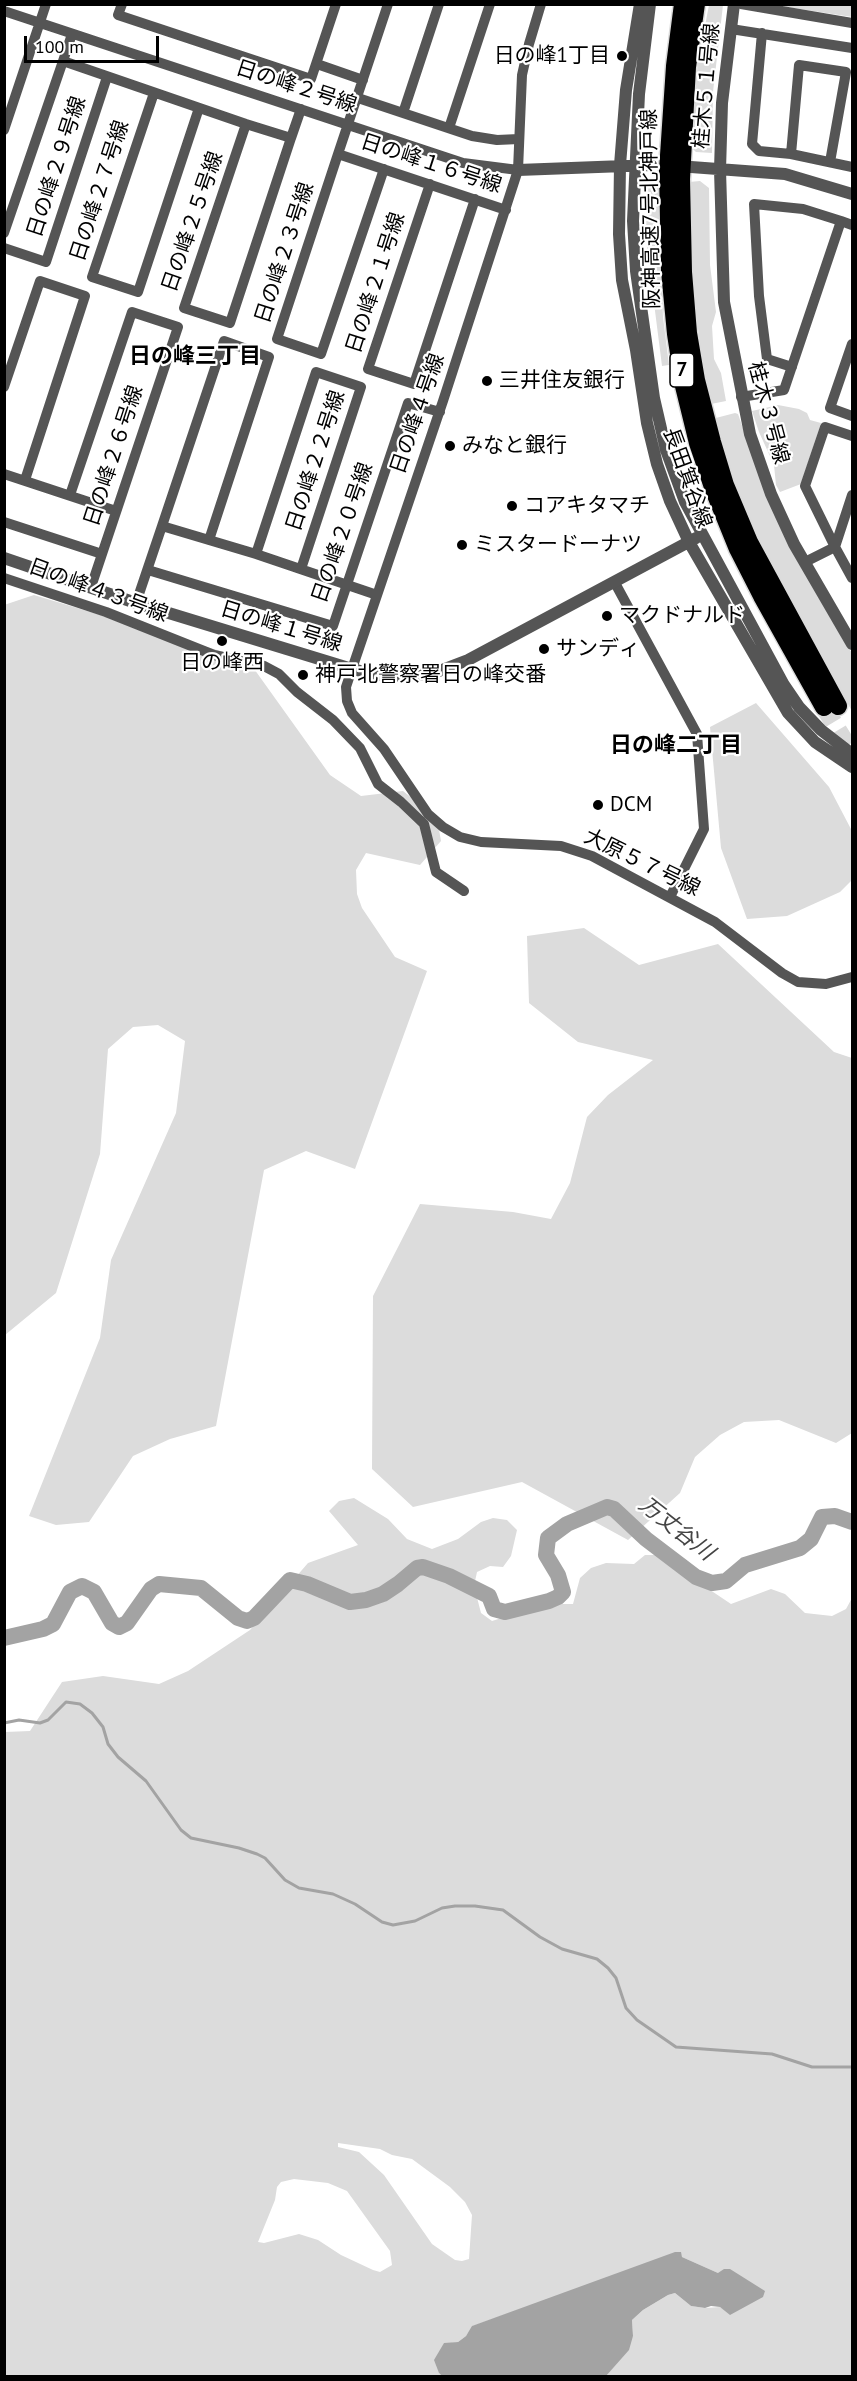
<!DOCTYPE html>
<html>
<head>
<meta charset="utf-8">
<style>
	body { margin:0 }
	#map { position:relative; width:857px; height:2381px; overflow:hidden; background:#fff; font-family:"PT Sans",sans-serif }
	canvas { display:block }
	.frame { position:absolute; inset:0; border:6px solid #000; pointer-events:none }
	.scale { position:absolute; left:24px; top:36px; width:135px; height:27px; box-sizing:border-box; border:3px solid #000; border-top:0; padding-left:8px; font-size:18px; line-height:21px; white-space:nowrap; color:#000; -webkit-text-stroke:4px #fff; paint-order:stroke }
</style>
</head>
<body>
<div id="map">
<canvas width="857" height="2381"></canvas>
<div class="frame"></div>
<div class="scale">100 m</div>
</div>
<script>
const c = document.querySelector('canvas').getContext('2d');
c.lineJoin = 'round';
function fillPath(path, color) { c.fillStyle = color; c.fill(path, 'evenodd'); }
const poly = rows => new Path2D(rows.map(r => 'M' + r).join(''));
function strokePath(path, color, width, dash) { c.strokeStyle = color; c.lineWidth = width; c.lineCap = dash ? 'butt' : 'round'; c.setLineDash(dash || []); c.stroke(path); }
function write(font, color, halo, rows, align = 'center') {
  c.font = font + ' "PT Sans","Noto Sans JP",sans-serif'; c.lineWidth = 4.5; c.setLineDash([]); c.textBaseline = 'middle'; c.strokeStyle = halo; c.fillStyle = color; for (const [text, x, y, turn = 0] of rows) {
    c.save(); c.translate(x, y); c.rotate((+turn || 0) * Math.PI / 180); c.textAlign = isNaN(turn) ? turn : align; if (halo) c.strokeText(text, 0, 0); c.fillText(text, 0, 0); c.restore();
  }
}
fillPath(poly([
	[709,5,723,5,713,92,712,153,696,152,690,146,698,62],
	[774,5,852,5,852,17],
	[658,177,663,317,669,365,662,366,646,240,646,186],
	[700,181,709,188,710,265,716,312,712,326,714,359,721,373,726,401,711,404,703,369,692,280,689,182],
	[778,405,799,409,807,413,810,420,821,423,801,484,780,492,776,485,774,465,759,432,752,411],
	[735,413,738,414,766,494,843,640,852,653,852,711,775,579,741,508,712,419],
	[34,595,247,659,330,775,361,796,403,791,437,818,441,841,420,865,366,853,356,870,357,894,362,908,395,957,427,971,355,1169,306,1151,264,1170,216,1426,170,1439,133,1456,89,1522,56,1525,29,1516,100,1338,111,1260,176,1113,185,1041,158,1025,133,1027,108,1049,100,1154,56,1293,5,1335,4,605],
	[756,703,829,787,852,831,852,880,840,892,787,916,747,919,721,848,710,727],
	[584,928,639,965,718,944,834,1052,852,1058,852,1433,836,1443,779,1420,744,1422,720,1435,695,1457,680,1493,628,1540,522,1482,413,1507,372,1469,373,1296,420,1204,513,1212,551,1219,570,1183,587,1117,608,1095,653,1060,578,1042,529,1003,527,936],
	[354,1498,388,1519,407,1539,432,1549,458,1539,481,1522,493,1518,507,1520,517,1530,511,1556,503,1567,490,1566,477,1572,474,1586,481,1613,492,1621,546,1604,573,1604,580,1578,591,1568,606,1563,634,1564,645,1555,658,1555,731,1604,771,1589,785,1594,805,1613,832,1616,846,1609,852,1598,852,2376,606,2376,633,2336,632,2320,643,2310,668,2295,675,2293,691,2306,705,2308,720,2307,726,2310,718,2273,682,2257,680,2252,473,2326,466,2336,458,2342,444,2344,439,2373,442,2376,5,2376,5,1732,30,1731,62,1682,103,1676,159,1684,188,1671,250,1630,308,1563,358,1545,329,1511,339,1501],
	[338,2143,380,2149,392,2155,412,2159,450,2187,465,2202,472,2215,469,2259,462,2261,455,2260,432,2244,384,2175,359,2152,338,2147],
	[294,2179,328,2183,347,2191,390,2251,392,2265,380,2272,373,2270,341,2255,318,2240,299,2234,264,2243,258,2242,275,2200,277,2187,281,2182]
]), '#dcdcdc');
fillPath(poly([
	[675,2252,681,2252,682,2257,718,2273,724,2269,730,2269,765,2291,763,2297,730,2315,720,2307,711,2306,705,2308,691,2306,675,2293,668,2295,643,2310,632,2320,633,2336,629,2350,606,2376,442,2376,439,2373,434,2360,444,2343,458,2342,466,2336,472,2326]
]), '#a3a3a3');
strokePath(poly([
	[4,1723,19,1720,40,1723,48,1720,66,1702,80,1704,92,1713,103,1727,108,1744,118,1757,146,1781,181,1830,191,1838,239,1848,257,1854,265,1858,285,1880,299,1888,333,1894,355,1904,382,1922,393,1925,415,1921,442,1908,455,1906,475,1906,503,1910,540,1937,562,1949,597,1959,608,1968,616,1978,626,2008,637,2020,676,2047,772,2054,812,2067,852,2067]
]), '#a3a3a3', 3);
strokePath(poly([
	[4,1638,43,1629,53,1624,70,1592,82,1586,94,1592,112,1623,119,1627,127,1623,151,1589,159,1584,201,1588,238,1618,247,1621,254,1618,290,1580,307,1584,350,1602,366,1600,383,1594,398,1584,417,1568,423,1567,449,1576,489,1596,494,1609,505,1612,549,1601,558,1597,563,1592,558,1575,546,1555,548,1538,567,1524,607,1507,614,1509,646,1539,696,1577,712,1583,726,1581,745,1565,800,1548,811,1539,822,1517,835,1516,852,1522]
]), '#a3a3a3', 16);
strokePath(poly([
	[824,707,852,753]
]), '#d9d9d9', 18, [18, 9]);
const motorway = poly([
	[683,4,675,66,668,170,670,271,676,334,684,386,698,443,714,490,738,549,762,596,824,707],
	[696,4,687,67,681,179,683,272,688,333,696,380,712,442,725,485,749,542,838,706]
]);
strokePath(motorway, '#dbdbdb', 21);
strokePath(poly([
	[122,4,118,15,311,79,336,4],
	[388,4,338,154,506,210],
	[541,4,529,44,522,75,518,170,443,401,352,669,346,687,347,701,352,713,384,749,428,814,443,827,460,837,481,842,561,846,592,856,715,922,782,973,798,982,826,984,852,977],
	[741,4,852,23],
	[4,11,463,163,518,170],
	[731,29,852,48],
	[762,33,752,144,759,151,791,154,852,167],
	[72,34,63,61,246,124,291,138,301,109],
	[317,64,363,80],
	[154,93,92,277,138,292,199,108],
	[358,98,472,136,497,140,519,139],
	[403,113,439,4],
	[246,124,184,308,230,323,291,138],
	[449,128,490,4],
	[4,130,46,4],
	[338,154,277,339,321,354,384,169],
	[791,154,799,65,846,72,830,162],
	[430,184,368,369,414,384,475,199],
	[4,233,63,61],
	[4,248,46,262,107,77],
	[852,344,830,408,852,416],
	[792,367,767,359,759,296,754,204,803,209,841,221],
	[4,387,40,281,85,296,25,480],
	[741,397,784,390,841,221,852,225],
	[4,474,116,511],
	[70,495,132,312,178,327,91,587],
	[4,522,102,554],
	[162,526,224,341,269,357,209,540],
	[835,547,805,486,825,427,852,436],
	[835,547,852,495],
	[256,554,316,372,361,387,301,569],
	[805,562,835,547,852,578],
	[148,570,333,626,408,403,440,412],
	[4,578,106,612,214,655,264,666,279,674,297,692,333,720,360,748,378,784,401,802,424,824,436,872,464,891],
	[615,583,697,734,704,829,670,897],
	[136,603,162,526,256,554,377,595]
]), '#555', 10);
strokePath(poly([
	[640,4,626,90,620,165,619,234,622,280,636,350,647,423,657,464,670,501,689,542,788,713,815,742,852,767],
	[650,4,639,94,633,221,636,271,654,398,666,450,685,502,784,685,799,707,821,730,852,754],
	[734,4,722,103,720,170,724,302,750,434,771,494,794,544,852,644],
	[691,167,785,174,852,194],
	[518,170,651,165],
	[4,558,136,603,352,669,378,675,406,676,434,673,468,660,696,538]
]), '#555', 12);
strokePath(motorway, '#000', 18);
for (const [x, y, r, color] of [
	[622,56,6,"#000"],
	[487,381,6,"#000"],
	[450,446,6,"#000"],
	[512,506,6,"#000"],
	[462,545,6,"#000"],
	[607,616,6,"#000"],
	[222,641,6,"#000"],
	[544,649,6,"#000"],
	[303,675,6,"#000"],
	[598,805,6,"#000"]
]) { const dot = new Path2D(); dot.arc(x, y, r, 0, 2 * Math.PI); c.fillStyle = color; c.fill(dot); strokePath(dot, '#fff', 2); }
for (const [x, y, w] of [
	[682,370,24]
]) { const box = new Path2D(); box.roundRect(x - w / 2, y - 17, w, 34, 4.5); c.fillStyle = '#fff'; c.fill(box); strokePath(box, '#000', 1.5); }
write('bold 20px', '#000', null, [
	["7",682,370]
]);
write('21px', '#000', '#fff', [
	["日の峰1丁目",610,56,"right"],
	["三井住友銀行",499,381],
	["みなと銀行",462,446],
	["コアキタマチ",524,506],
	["ミスタードーナツ",474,545],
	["マクドナルド",619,616],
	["サンディ",556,649],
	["日の峰西",222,663,"center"],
	["神戸北警察署日の峰交番",315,675],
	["DCM",610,805]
], 'left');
write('21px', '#000', '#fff', [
	["桂木５１号線",707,86,-85],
	["日の峰２号線",296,87,18],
	["日の峰１６号線",431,164,18],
	["日の峰２９号線",57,167,-72],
	["日の峰２７号線",100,191,-72],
	["阪神高速7号北神戸線",651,209,-91],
	["日の峰２５号線",193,222,-71],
	["日の峰２３号線",285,253,-72],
	["日の峰２１号線",376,283,-72],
	["桂木３号線",768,413,75],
	["日の峰４号線",418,414,-71],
	["日の峰２６号線",114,456,-72],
	["日の峰２２号線",316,461,-72],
	["長田箕谷線",687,478,70],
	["日の峰２０号線",343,533,-71],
	["日の峰４３号線",98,591,20],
	["日の峰１号線",281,627,17],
	["大原５７号線",642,863,26]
]);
write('bold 22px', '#000', '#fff', [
	["日の峰三丁目",195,357],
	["日の峰二丁目",676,746]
]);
write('italic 22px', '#444', '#fff', [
	["万丈谷川",676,1529,38]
]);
</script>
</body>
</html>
